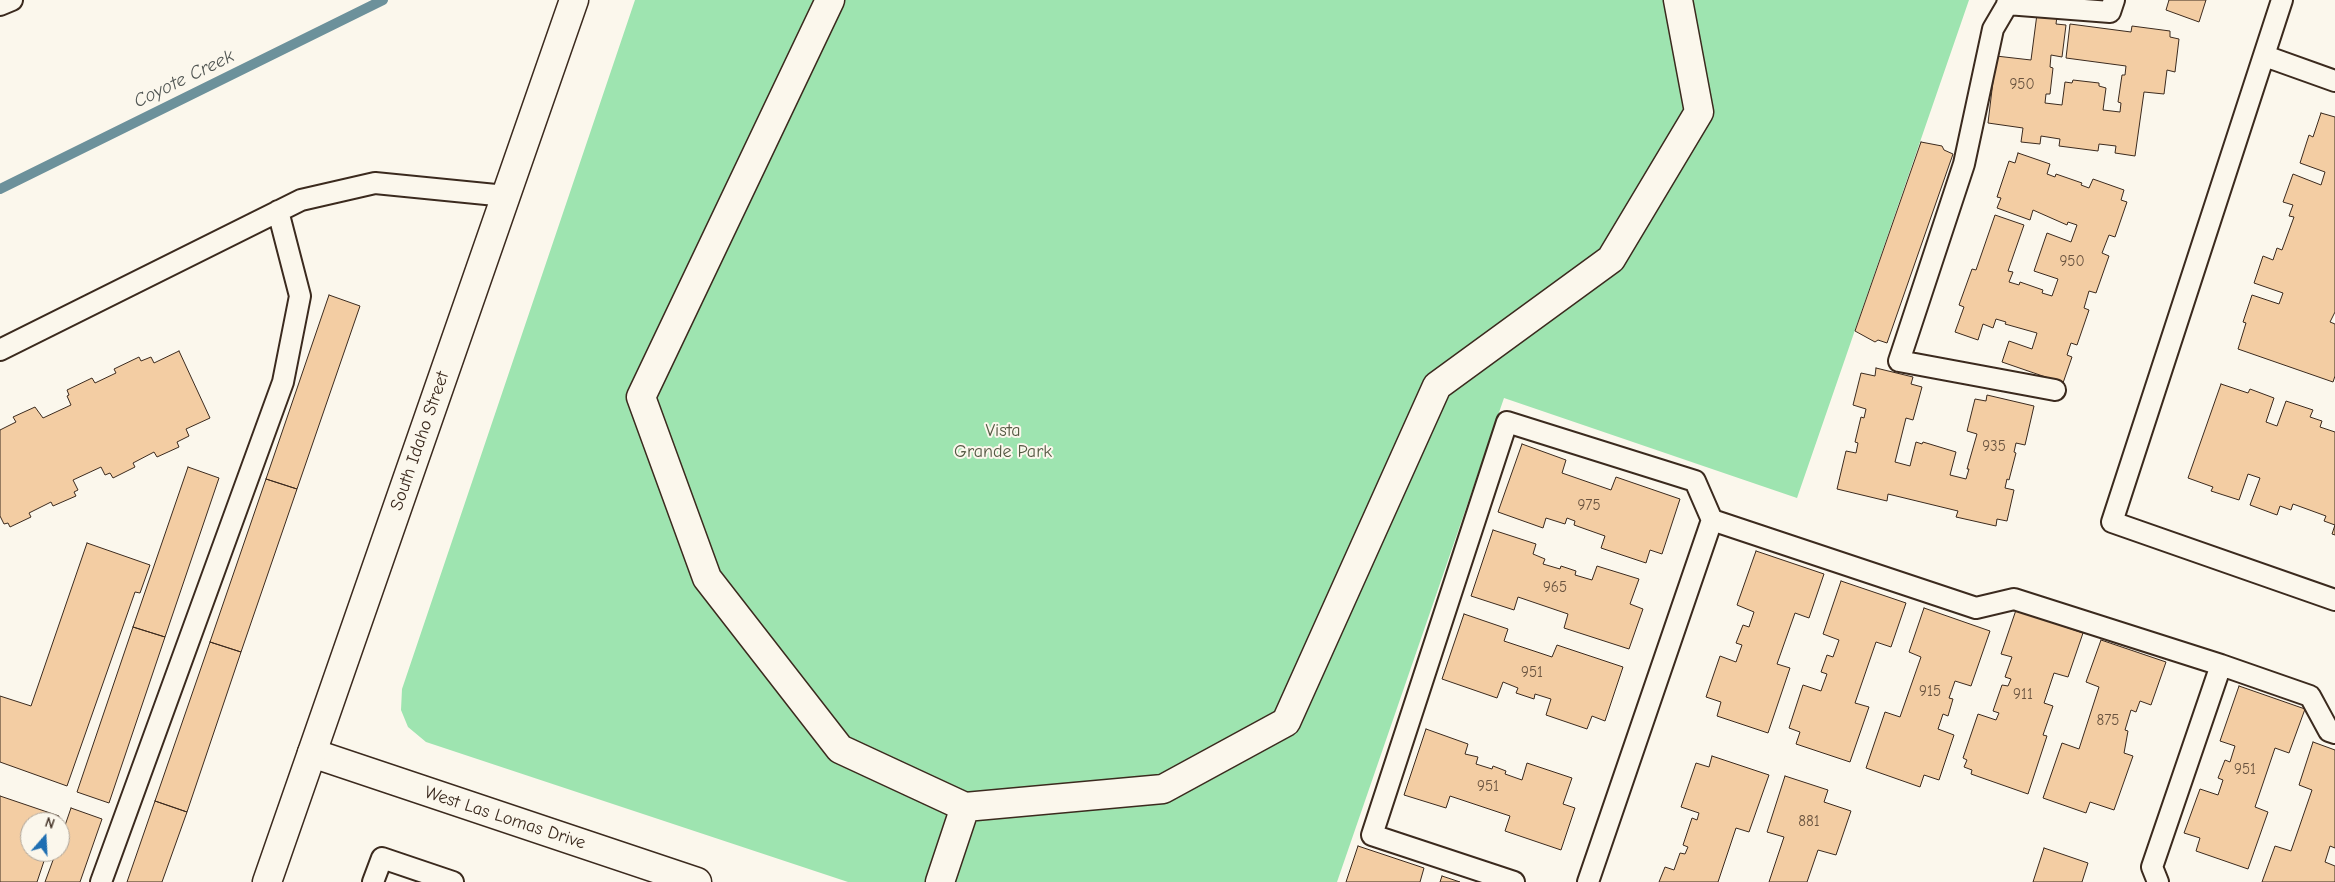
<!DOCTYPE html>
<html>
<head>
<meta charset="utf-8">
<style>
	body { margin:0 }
	#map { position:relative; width:2335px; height:882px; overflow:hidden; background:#fbf7ec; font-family:"Comic Neue",sans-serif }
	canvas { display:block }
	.north { position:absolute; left:20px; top:812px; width:50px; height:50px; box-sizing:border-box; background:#fbf7ec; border:1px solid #aea59a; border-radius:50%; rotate:19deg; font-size:14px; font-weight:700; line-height:20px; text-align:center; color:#3b2a1e }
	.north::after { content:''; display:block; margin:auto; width:18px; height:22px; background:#1f6fb2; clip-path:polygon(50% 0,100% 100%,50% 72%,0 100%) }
</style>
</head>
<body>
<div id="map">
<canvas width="2335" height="882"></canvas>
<div class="north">N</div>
</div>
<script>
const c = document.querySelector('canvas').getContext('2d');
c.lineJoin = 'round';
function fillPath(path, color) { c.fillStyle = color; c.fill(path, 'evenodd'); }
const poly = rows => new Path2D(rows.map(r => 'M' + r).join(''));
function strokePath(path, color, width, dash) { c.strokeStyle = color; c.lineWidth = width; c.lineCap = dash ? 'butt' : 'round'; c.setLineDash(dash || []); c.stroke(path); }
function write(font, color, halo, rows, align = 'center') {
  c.font = font + ' "Comic Neue",sans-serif'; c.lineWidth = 4; c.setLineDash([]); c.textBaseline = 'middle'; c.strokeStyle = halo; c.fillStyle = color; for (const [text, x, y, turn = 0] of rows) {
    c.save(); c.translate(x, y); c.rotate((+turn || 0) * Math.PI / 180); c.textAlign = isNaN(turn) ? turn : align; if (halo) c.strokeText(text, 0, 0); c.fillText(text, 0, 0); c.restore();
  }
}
fillPath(poly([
	[635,0,1969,0,1797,498,1504,398,1337,882,848,882,426,742,408,727,401,710,402,689]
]), '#9ee4b0');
strokePath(poly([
	[0,189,383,0]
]), '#6c919b', 10);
const building = poly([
	[2169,0,2206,0,2199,22,2166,10,2169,0],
	[2037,14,2057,16,2056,24,2066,25,2062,57,2051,55,2050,67,2053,68,2050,94,2046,94,2045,103,2062,105,2065,82,2072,83,2073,80,2099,83,2099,86,2106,88,2103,110,2120,112,2121,103,2118,102,2122,75,2125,75,2126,66,2066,58,2070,24,2131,32,2132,26,2170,31,2170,37,2179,39,2175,72,2167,70,2164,94,2144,92,2135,156,2115,153,2116,146,2099,144,2098,151,2059,146,2060,139,2041,136,2040,144,2021,142,2023,128,1988,123,1996,56,2031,60,2037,14],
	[2321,113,2335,117,2335,312,2330,322,2335,324,2335,376,2333,382,2238,349,2246,323,2243,322,2252,295,2279,304,2283,293,2254,283,2263,256,2273,260,2277,248,2282,250,2294,217,2289,216,2293,205,2283,202,2293,174,2321,185,2325,172,2300,163,2309,135,2313,137,2321,113],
	[1921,142,1942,146,1944,150,1953,154,1887,343,1878,340,1875,342,1855,331,1921,142],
	[2018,153,2050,164,2047,174,2055,177,2056,174,2082,183,2081,185,2089,188,2093,179,2124,190,2121,200,2127,202,2115,237,2109,235,2102,253,2109,256,2096,293,2089,291,2084,308,2089,310,2077,345,2071,343,2067,355,2072,357,2063,383,2002,362,2009,341,2032,349,2037,333,2005,324,2006,322,1996,319,1993,328,1983,324,1978,340,1955,332,1964,307,1959,305,1972,269,1976,270,1995,215,2024,225,2008,271,2013,272,2009,282,2019,285,2020,282,2043,290,2042,293,2052,296,2058,279,2034,271,2047,233,2071,242,2077,225,2068,222,2067,225,2033,210,2030,220,1997,208,2001,198,1997,197,2009,161,2015,163,2018,153],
	[329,295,360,306,297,489,266,479,329,295],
	[179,351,210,418,186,429,189,436,177,442,179,447,157,457,154,452,133,463,135,467,113,478,110,473,105,475,101,467,73,480,78,490,74,492,76,496,53,506,51,502,29,513,31,517,10,527,8,523,4,524,0,516,0,430,16,422,13,417,35,407,43,418,71,405,67,396,69,395,67,390,92,378,95,383,116,373,114,369,139,357,141,361,151,357,154,363,179,351],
	[1876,368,1913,377,1911,384,1922,387,1913,420,1906,418,1895,462,1910,466,1916,442,1922,444,1923,442,1956,452,1950,475,1966,479,1969,469,1967,469,1977,434,1967,431,1975,399,1986,401,1987,395,2034,406,2025,445,2016,443,2014,452,2016,453,2009,480,2007,479,2005,488,2014,490,2007,521,1997,519,1996,526,1956,517,1958,511,1888,494,1887,501,1837,489,1846,451,1856,453,1858,443,1855,442,1861,417,1864,418,1866,409,1853,405,1861,373,1875,376,1876,368],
	[2221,384,2248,393,2250,389,2274,398,2266,422,2277,426,2286,401,2313,410,2310,417,2322,421,2320,427,2335,432,2335,535,2332,534,2335,525,2324,521,2326,516,2293,504,2291,510,2280,506,2277,515,2250,505,2260,478,2248,474,2239,500,2211,491,2213,487,2188,478,2221,384],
	[1522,444,1566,460,1562,473,1611,490,1616,477,1680,499,1662,554,1650,550,1646,563,1601,548,1605,536,1574,525,1575,521,1567,518,1565,524,1546,518,1543,528,1498,512,1522,444],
	[188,467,219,478,165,637,133,627,188,467],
	[266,479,297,489,241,652,210,642,266,479],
	[1493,530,1536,544,1533,554,1545,559,1543,564,1560,569,1561,566,1576,571,1575,575,1592,580,1597,566,1639,579,1630,604,1643,609,1629,649,1564,628,1568,614,1518,597,1514,610,1471,596,1493,530],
	[87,543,150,565,140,593,135,592,67,786,0,762,0,696,31,706,87,543],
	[1756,551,1824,574,1809,618,1795,613,1777,664,1790,668,1768,733,1717,716,1721,702,1706,697,1720,656,1736,662,1742,645,1736,643,1743,625,1749,627,1754,612,1737,605,1756,551],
	[1841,581,1906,603,1891,647,1876,642,1855,703,1869,707,1850,762,1796,744,1800,732,1789,728,1803,685,1821,691,1827,674,1821,672,1827,655,1833,657,1839,640,1823,634,1841,581],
	[1924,608,1990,631,1971,686,1955,681,1949,698,1953,699,1948,716,1943,714,1938,729,1954,735,1939,780,1924,775,1920,787,1866,768,1885,712,1900,717,1921,657,1909,652,1924,608],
	[2016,610,2083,633,2068,677,2054,673,2044,703,2053,706,2043,735,2047,736,2028,794,1971,774,1972,770,1964,767,1967,760,1963,758,1978,714,1996,720,1999,713,1993,711,2002,685,2008,686,2011,679,2005,677,2012,657,2001,654,2016,610],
	[1464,614,1508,629,1504,641,1552,657,1557,645,1623,667,1605,721,1592,716,1587,729,1546,715,1551,699,1535,694,1534,699,1516,693,1518,688,1503,682,1497,698,1442,679,1464,614],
	[133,627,165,637,109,803,77,792,133,627],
	[2101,640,2166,662,2151,705,2140,701,2136,712,2131,710,2125,730,2128,731,2124,753,2133,756,2114,810,2090,802,2086,813,2043,798,2062,743,2079,749,2099,687,2086,682,2101,640],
	[210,642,241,652,187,812,155,801,210,642],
	[2239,686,2305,709,2289,753,2275,748,2255,807,2268,812,2248,869,2196,851,2200,838,2184,833,2200,789,2218,795,2223,780,2218,778,2225,760,2230,762,2235,746,2220,741,2239,686],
	[1426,729,1468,744,1465,754,1478,757,1476,764,1492,769,1493,766,1506,771,1505,774,1522,780,1527,763,1572,778,1563,804,1575,808,1561,850,1505,831,1510,816,1450,796,1446,808,1404,795,1426,729],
	[2313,742,2335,750,2335,848,2330,846,2325,862,2335,866,2335,882,2262,882,2275,846,2291,851,2312,790,2299,785,2313,742],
	[1712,756,1769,775,1749,832,1736,828,1718,882,1659,882,1665,867,1674,870,1680,853,1685,854,1688,847,1683,845,1692,818,1697,820,1699,813,1681,807,1696,763,1709,767,1712,756],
	[1785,776,1828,790,1824,802,1851,811,1836,855,1818,850,1807,882,1769,882,1784,837,1767,832,1785,776],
	[0,796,59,816,58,822,30,822,30,852,47,852,37,882,0,882,0,796],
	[155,801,187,812,162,882,127,882,155,801],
	[71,808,102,819,80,882,45,882,56,852,60,852,60,840,71,808],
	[1358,846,1424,868,1420,882,1346,882,1358,846],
	[2044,848,2088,863,2082,882,2033,882,2044,848],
	[1442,876,1460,882,1440,882,1442,876]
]);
fillPath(building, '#f3cda3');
strokePath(building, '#3b2a1e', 1);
const lane = poly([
	[2010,0,1993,29,1964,164,1899,361,2055,390],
	[2282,0,2112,522,2335,600],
	[2007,4,2110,12,2114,0],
	[0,5,12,0],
	[2265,56,2335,81],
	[0,350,301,200,375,183,506,196],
	[101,882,283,382,300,296,278,211],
	[373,882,382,858,453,882],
	[1514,882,1372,835,1507,422,1695,481,1712,520,1976,608,2014,599,2221,665,2310,696,2329,731,2335,733],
	[1588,882,1712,520],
	[2158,882,2152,867,2221,665]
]);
const street = poly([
	[830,0,641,397,707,578,840,749,965,807,1163,789,1286,722,1437,386,1611,259,1699,112,1678,0],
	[312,753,697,882],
	[940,882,965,807]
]);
const secondary = poly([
	[267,882,574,0]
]);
strokePath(lane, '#3b2a1e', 24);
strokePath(street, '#3b2a1e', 31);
strokePath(secondary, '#3b2a1e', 31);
strokePath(lane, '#fbf7ec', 20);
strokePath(street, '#fbf7ec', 28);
strokePath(secondary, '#fbf7ec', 28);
write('15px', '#69533f', null, [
	["950",2022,85],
	["950",2072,262],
	["935",1994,447],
	["975",1589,506],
	["965",1555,588],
	["951",1532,673],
	["915",1930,692],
	["911",2023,695],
	["875",2108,721],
	["951",2245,770],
	["951",1488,787],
	["881",1809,822]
]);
write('18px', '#545842', '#fbf7ec', [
	["Vista",1003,431],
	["Grande Park",1003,452]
]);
write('18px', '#3b2a1e', '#fbf7ec', [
	["South Idaho Street",420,441,-71],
	["West Las Lomas Drive",505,818,18]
]);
write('italic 19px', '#505552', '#fbf7ec', [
	["Coyote Creek",184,79,-26]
]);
</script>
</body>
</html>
